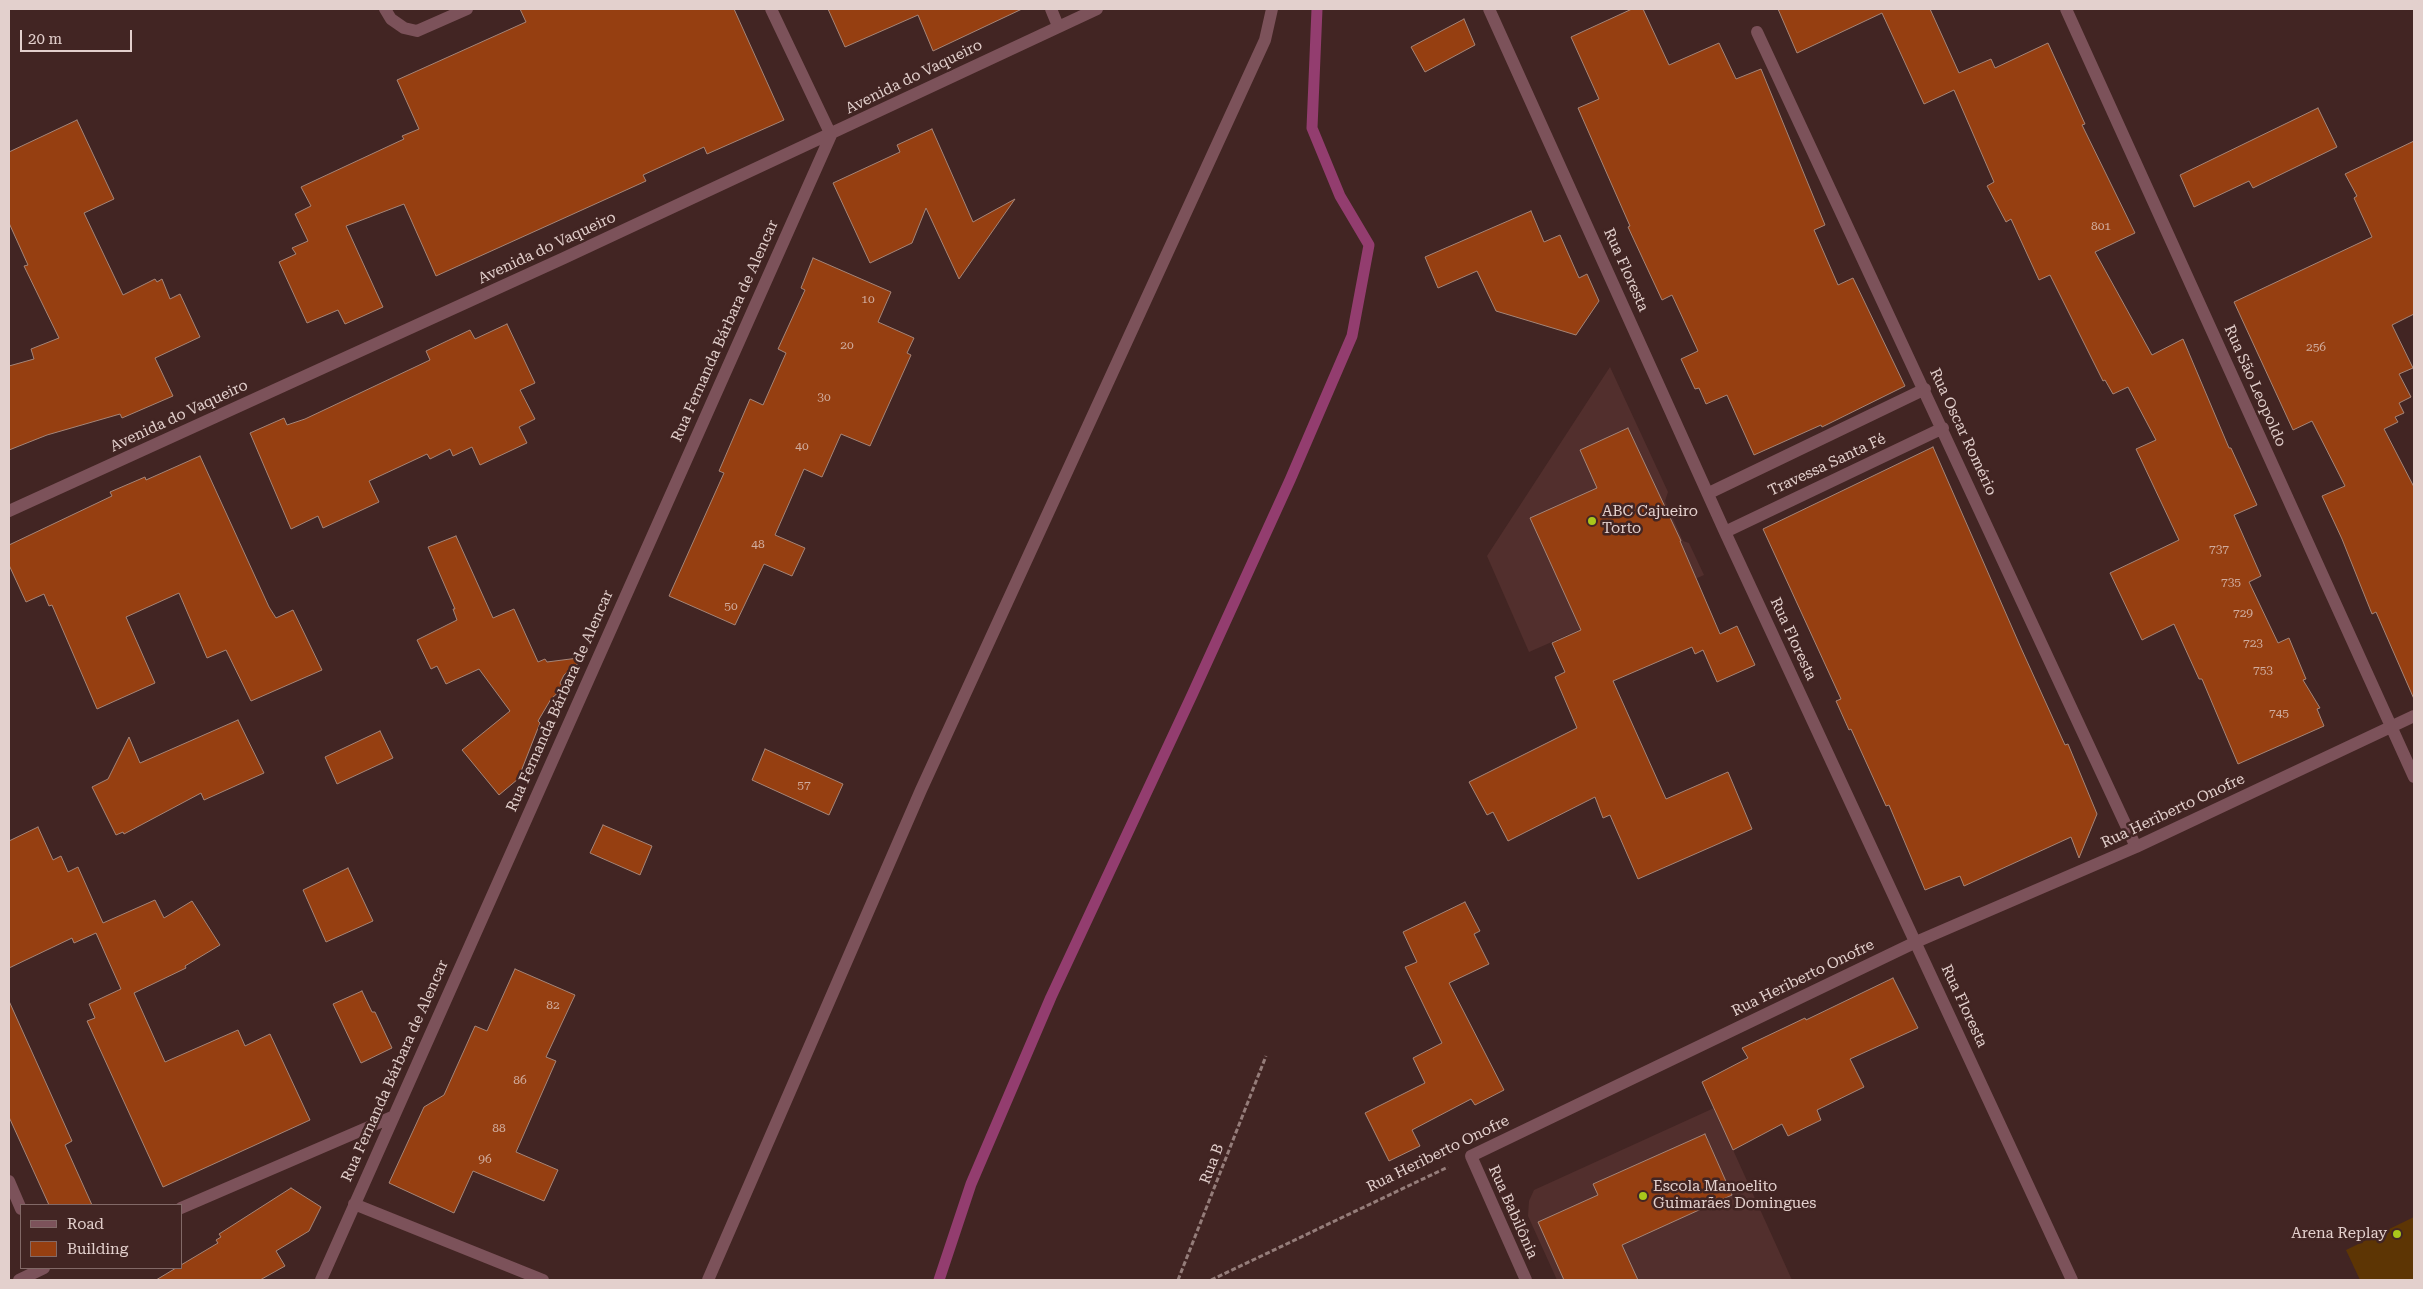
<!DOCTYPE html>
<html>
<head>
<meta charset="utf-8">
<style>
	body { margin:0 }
	#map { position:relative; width:2423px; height:1289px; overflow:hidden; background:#422523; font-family:"Roboto Serif",serif }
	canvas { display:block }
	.frame { position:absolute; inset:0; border:10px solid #e3d0cd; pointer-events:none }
	.legend { position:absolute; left:20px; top:1204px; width:162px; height:65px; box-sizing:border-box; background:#422523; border:1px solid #826967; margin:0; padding:6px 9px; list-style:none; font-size:15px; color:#e3d0cd }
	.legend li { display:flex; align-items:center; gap:10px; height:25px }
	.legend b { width:25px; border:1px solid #826967 }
	.scale { position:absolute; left:20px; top:30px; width:112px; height:22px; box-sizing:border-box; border:2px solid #e3d0cd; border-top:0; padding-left:6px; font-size:15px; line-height:18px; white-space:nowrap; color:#e3d0cd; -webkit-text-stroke:4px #422523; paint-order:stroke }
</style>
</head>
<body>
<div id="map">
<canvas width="2423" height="1289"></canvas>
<div class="frame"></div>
<ul class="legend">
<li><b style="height:6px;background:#7c525a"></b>Road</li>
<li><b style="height:14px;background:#963f11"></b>Building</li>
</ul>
<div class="scale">20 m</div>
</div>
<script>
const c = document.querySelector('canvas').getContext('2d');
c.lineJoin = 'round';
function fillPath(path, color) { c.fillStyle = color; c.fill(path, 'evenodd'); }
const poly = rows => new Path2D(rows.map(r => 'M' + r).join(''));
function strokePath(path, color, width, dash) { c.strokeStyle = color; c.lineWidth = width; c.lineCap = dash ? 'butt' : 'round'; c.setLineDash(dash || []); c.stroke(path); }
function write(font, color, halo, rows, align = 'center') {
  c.font = font + ' "Roboto Serif",serif'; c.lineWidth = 5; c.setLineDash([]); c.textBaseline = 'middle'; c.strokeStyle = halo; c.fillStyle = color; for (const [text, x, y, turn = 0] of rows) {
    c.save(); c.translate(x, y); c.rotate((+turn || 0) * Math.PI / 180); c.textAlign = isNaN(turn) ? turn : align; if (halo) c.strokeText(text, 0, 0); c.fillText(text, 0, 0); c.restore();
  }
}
fillPath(poly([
	[1610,367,1668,492,1665,501,1683,541,1689,543,1704,575,1529,652,1487,556],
	[1714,1108,1792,1280,1557,1280,1528,1216,1529,1201,1534,1190]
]), '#522f2d');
fillPath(poly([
	[2414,1217,2414,1280,2360,1280,2346,1250]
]), '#5d3504');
strokePath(poly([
	[939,1280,971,1184,1051,997,1192,695,1290,480,1352,336,1369,245,1340,196,1312,128,1317,9]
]), '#933d6f', 11);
const building = poly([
	[520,9,734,9,784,120,707,154,704,147,643,175,646,181,436,276,404,204,346,226,383,307,345,324,338,310,307,323,279,262,296,254,292,248,308,241,295,214,311,206,301,187,404,139,402,136,419,129,397,80,526,22,520,9],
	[828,9,1022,9,933,51,918,15,845,47,828,9],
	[1632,9,1643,9,1669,65,1719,43,1736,79,1761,69,1825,225,1814,230,1838,285,1853,278,1905,386,1822,427,1821,425,1754,455,1727,395,1706,404,1699,388,1695,389,1681,359,1698,351,1672,295,1662,300,1628,227,1630,226,1578,108,1599,99,1571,37,1632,9],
	[1778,9,1930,9,1959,73,1991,59,1995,68,2048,43,2085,124,2082,125,2135,233,2095,252,2152,355,2183,339,2229,448,2231,448,2257,505,2234,515,2261,576,2249,582,2278,643,2289,638,2306,679,2303,680,2320,708,2317,709,2324,726,2238,764,2202,679,2199,679,2174,624,2142,640,2110,573,2179,540,2136,449,2156,440,2128,387,2113,394,2105,380,2103,381,2050,275,2039,280,2011,219,2006,222,1987,186,1994,182,1954,90,1924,104,1882,13,1797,53,1778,9],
	[1464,19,1475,45,1425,72,1411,47,1464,19],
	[2318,108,2337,147,2253,188,2249,181,2194,207,2180,175,2318,108],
	[77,120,114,199,84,213,123,295,155,279,157,282,162,279,170,299,180,294,200,337,155,358,173,396,122,418,120,414,47,435,9,450,9,366,34,359,31,349,59,338,24,266,28,265,9,223,9,152,77,120],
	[932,129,973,222,1015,199,959,279,926,208,912,243,870,263,833,183,900,152,897,145,932,129],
	[2414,141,2414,314,2392,325,2413,368,2399,374,2411,397,2399,403,2404,413,2395,417,2398,422,2384,429,2414,487,2414,699,2376,612,2372,614,2342,539,2322,496,2345,486,2312,421,2293,430,2234,302,2372,237,2354,198,2357,196,2345,174,2414,141],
	[1531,211,1544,242,1560,235,1579,278,1587,274,1599,301,1576,335,1496,311,1477,271,1438,288,1425,257,1531,211],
	[813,258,891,292,878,322,914,338,907,353,911,355,870,446,841,434,822,477,804,469,775,535,805,548,792,576,764,564,735,625,669,596,724,473,719,471,750,399,763,405,786,353,778,349,805,290,801,288,813,258],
	[507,324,535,383,520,390,535,419,519,427,527,443,480,465,472,447,453,456,450,449,430,459,427,454,369,481,379,502,323,528,318,516,291,529,250,433,284,418,287,425,305,419,430,360,426,351,470,330,475,339,507,324],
	[1628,428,1681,541,1680,541,1720,634,1737,626,1755,665,1717,682,1703,650,1695,654,1692,647,1613,681,1666,799,1728,772,1752,829,1638,879,1610,815,1603,818,1595,797,1508,841,1493,812,1487,815,1469,782,1577,728,1555,677,1565,672,1552,643,1581,630,1530,518,1597,488,1580,450,1628,428],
	[1933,447,2021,648,2065,745,2068,744,2097,814,2079,858,2071,837,1964,886,1960,876,1925,890,1889,805,1886,806,1851,729,1849,730,1836,701,1841,699,1763,529,1933,447],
	[200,456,269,607,276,618,293,610,322,670,251,701,226,650,207,658,179,593,126,617,155,683,97,709,52,605,49,606,44,594,26,602,9,565,9,545,112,496,110,492,145,477,146,480,200,456],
	[456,536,493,618,514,609,538,662,545,659,547,662,586,657,564,675,560,683,563,688,551,699,538,721,540,723,518,779,499,795,462,750,510,711,479,669,446,684,437,666,431,669,417,640,457,620,453,609,455,609,428,547,456,536],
	[238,720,264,773,204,800,201,793,124,834,123,832,116,835,92,787,108,779,129,737,140,763,238,720],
	[380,731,393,758,337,784,325,757,380,731],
	[765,749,843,784,829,815,752,780,765,749],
	[603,825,652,846,640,875,590,853,603,825],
	[38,827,53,860,61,856,68,872,78,867,103,923,155,900,164,918,192,901,220,945,185,966,186,968,134,993,165,1062,238,1030,245,1046,270,1034,310,1120,163,1187,87,1021,95,1018,89,1004,121,989,96,933,74,943,72,938,9,968,9,841,38,827],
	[348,868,373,921,326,942,303,890,348,868],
	[1465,902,1480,931,1474,934,1489,964,1449,983,1504,1090,1475,1105,1471,1099,1412,1130,1420,1146,1389,1161,1365,1113,1425,1083,1413,1058,1442,1043,1405,967,1417,962,1403,932,1465,902],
	[515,969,575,995,546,1057,556,1061,516,1152,558,1170,544,1201,473,1171,454,1213,389,1183,424,1107,444,1095,475,1026,487,1031,515,969],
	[1893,978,1918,1028,1850,1059,1864,1087,1817,1110,1821,1120,1788,1136,1782,1124,1733,1150,1702,1082,1748,1058,1742,1048,1805,1018,1806,1020,1893,978],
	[362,991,372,1012,375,1012,392,1048,361,1063,333,1004,362,991],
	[9,1001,72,1141,65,1145,92,1205,49,1205,9,1117,9,1001],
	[1705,1134,1732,1195,1622,1245,1638,1280,1564,1280,1538,1222,1598,1195,1593,1184,1705,1134],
	[291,1188,321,1207,309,1231,276,1251,285,1266,260,1280,156,1280,176,1268,181,1268,181,1265,218,1243,216,1240,221,1237,219,1234,291,1188]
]);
fillPath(building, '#963f11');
strokePath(building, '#a58578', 1);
strokePath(poly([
	[1178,1280,1266,1056],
	[1211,1280,1448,1167]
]), '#957d7a', 3, [5, 2.5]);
strokePath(poly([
	[385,9,391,19,404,28,417,31,467,9],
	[1051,9,1058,26],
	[1489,9,1725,532,2072,1280],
	[2066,9,2414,777],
	[1757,32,2136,847],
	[1709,493,1925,389],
	[9,511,564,258,1097,9],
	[1725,532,1943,428],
	[9,1181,21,1209],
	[354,1204,543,1280],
	[181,1208,392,1117],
	[19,1280,44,1268],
	[321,1280,831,135,771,9],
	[708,1280,921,790,1265,40,1272,9],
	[1526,1280,1471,1156,1916,942,2136,847,2414,716]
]), '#7c525a', 12);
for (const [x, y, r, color] of [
	[1592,521,5,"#a9c71b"],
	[1643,1196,5,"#a9c71b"],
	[2397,1234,5,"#a9c71b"]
]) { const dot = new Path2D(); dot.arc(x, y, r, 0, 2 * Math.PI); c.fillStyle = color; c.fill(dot); strokePath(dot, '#422523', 2); }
write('12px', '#d0ac9e', null, [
	["801",2101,226],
	["10",868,299],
	["20",847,345],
	["256",2316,347],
	["30",824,397],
	["40",802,446],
	["48",758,544],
	["737",2219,549],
	["735",2231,582],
	["50",731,606],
	["729",2243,613],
	["723",2253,643],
	["753",2263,670],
	["745",2279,713],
	["57",804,785],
	["82",553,1005],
	["86",520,1080],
	["88",499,1128],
	["96",485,1159]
]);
write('15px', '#e3d0cd', '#422523', [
	["Avenida do Vaqueiro",914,77,-26],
	["Avenida do Vaqueiro",547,248,-25],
	["Rua Floresta",1626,270,66],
	["Rua Fernanda Bárbara de Alencar",725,331,-66],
	["Rua São Leopoldo",2255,386,66],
	["Avenida do Vaqueiro",179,416,-25],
	["Rua Oscar Romério",1963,432,65],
	["Travessa Santa Fé",1827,465,-25],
	["Rua Floresta",1793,639,65],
	["Rua Fernanda Bárbara de Alencar",560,701,-66],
	["Rua Heriberto Onofre",2173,811,-25],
	["Rua Heriberto Onofre",1803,978,-26],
	["Rua Floresta",1964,1006,65],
	["Rua Fernanda Bárbara de Alencar",395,1071,-66],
	["Rua Heriberto Onofre",1438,1154,-26],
	["Rua B",1212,1164,-69],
	["Rua Babilônia",1513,1212,66]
]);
write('15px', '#e3d0cd', '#422523', [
	["ABC Cajueiro",1602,512],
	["Torto",1602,529],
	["Escola Manoelito",1653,1187],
	["Guimarães Domingues",1653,1204],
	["Arena Replay",2387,1234,"right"]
], 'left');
</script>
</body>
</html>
